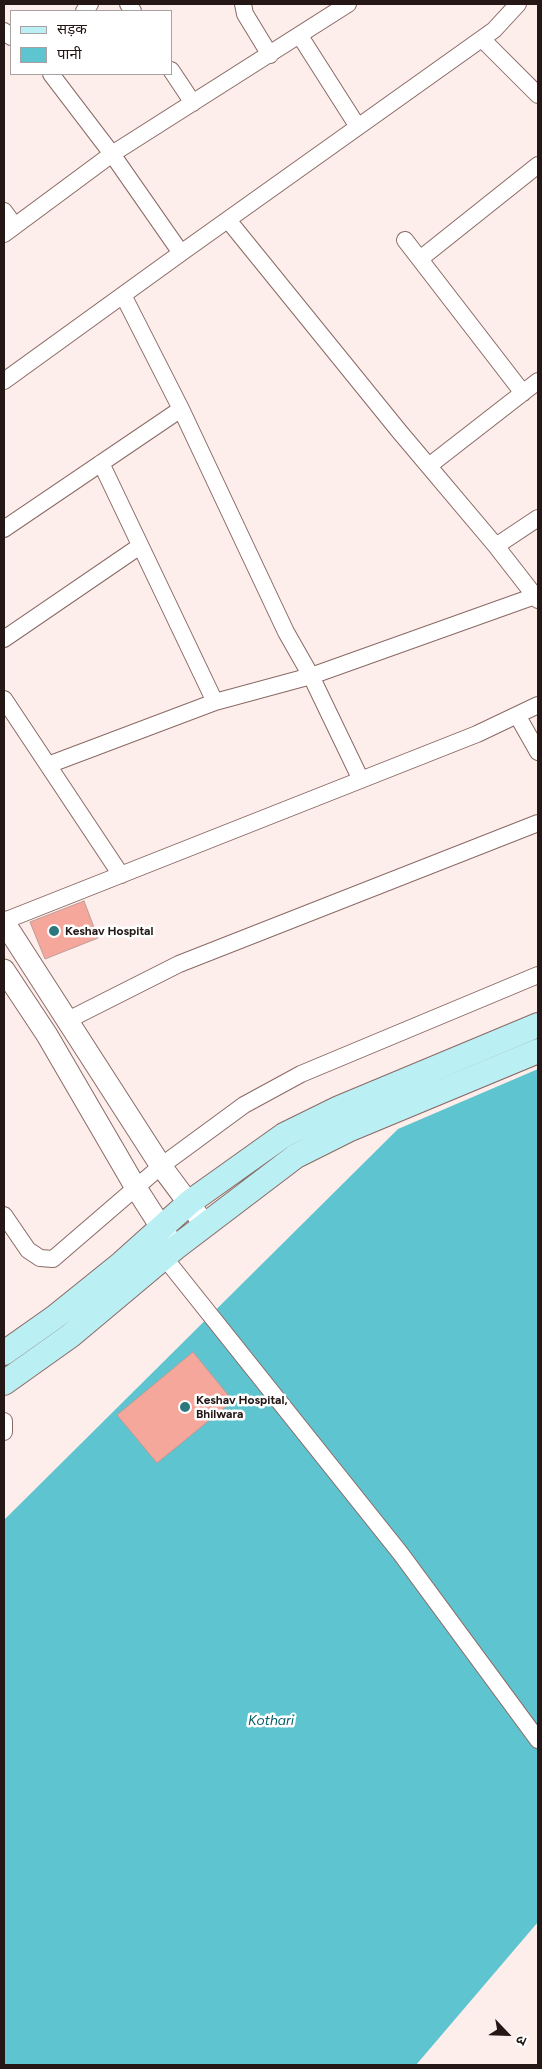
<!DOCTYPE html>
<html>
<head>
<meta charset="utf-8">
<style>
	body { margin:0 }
	#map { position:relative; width:542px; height:2069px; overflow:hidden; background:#fdeeeb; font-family:Figtree,"Noto Sans Devanagari",sans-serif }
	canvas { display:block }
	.frame { position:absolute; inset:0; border:5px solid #241715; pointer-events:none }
	.legend { position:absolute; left:10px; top:10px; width:162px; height:65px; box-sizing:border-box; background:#fff; border:1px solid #a7a2a1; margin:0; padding:6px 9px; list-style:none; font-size:15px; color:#241715 }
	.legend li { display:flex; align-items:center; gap:10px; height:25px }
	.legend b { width:25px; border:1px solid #a7a2a1 }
	.north { position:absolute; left:482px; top:2009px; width:50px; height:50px; -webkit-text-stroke:4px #fff; paint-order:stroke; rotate:114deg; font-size:14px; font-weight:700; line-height:20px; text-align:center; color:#241715 }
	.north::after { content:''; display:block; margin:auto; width:18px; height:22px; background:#241715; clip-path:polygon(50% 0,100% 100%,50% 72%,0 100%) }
</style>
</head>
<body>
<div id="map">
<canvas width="542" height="2069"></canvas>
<div class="frame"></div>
<ul class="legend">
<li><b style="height:6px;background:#baeff4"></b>सड़क</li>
<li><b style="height:14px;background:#5ec4cf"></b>पानी</li>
</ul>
<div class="north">उ</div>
</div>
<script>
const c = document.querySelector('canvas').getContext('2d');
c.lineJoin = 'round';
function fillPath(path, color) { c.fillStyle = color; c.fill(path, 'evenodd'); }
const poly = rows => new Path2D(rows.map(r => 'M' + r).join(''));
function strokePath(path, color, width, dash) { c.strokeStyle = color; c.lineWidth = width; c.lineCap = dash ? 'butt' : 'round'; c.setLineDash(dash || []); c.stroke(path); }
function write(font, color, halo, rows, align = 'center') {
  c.font = font + ' Figtree,sans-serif'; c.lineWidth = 5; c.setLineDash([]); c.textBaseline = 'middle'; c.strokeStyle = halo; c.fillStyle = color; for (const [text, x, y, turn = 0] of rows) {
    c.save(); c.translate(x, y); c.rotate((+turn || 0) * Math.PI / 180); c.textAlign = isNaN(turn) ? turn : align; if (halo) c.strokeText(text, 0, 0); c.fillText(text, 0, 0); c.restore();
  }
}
fillPath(poly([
	[538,1069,538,1922,416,2065,4,2065,4,1520,398,1129]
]), '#5ec4cf');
const building = poly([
	[84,901,98,938,45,959,30,922,84,901],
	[193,1352,233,1401,157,1463,117,1415,193,1352]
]);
fillPath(building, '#f6a79c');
strokePath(building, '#be9b96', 1);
const minor = poly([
	[128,4,133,11],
	[243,4,245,14,270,55],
	[84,11,90,4],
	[4,31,11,37],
	[300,36,358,127],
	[482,39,538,95],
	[171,70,193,103],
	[51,74,112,154,181,253,494,30,518,4],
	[4,211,15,226],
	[228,220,399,431,496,546,538,600],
	[4,234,112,154,348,4],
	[405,240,523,393],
	[420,259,538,165],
	[123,295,181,409,286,632,311,676,361,780],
	[4,381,181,253],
	[101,463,215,702],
	[430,465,538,381],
	[4,529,181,409],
	[496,546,538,518],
	[4,639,140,546],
	[4,699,121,875],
	[517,715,538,752],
	[48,765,215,702,311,676,535,596],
	[4,921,477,734,538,705],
	[68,1020,179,964,538,823],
	[4,1215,28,1250,40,1258,53,1259,161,1166,244,1105,301,1074,538,975],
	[164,1257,401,1554,538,1740],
	[4,1421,4,1432]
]);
const tertiary = poly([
	[4,922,161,1166,205,1225],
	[4,970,47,1035,136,1188,170,1241]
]);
const secondary = poly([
	[4,1353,55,1317,122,1263,190,1202,284,1135,339,1108,538,1025],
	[4,1383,70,1336,175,1248,296,1156,348,1130,538,1051]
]);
strokePath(minor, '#8a6965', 18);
strokePath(tertiary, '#8a6965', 23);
strokePath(secondary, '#8a6965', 26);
strokePath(minor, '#fff', 16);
strokePath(tertiary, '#fff', 21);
strokePath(secondary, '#baeff4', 24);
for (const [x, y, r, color] of [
	[54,931,6,"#2d767e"],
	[185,1407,6,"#2d767e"]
]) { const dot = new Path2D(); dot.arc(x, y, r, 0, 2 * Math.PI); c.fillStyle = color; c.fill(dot); strokePath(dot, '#fff', 2); }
write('bold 12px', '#241715', '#fff', [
	["Keshav Hospital",65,931],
	["Keshav Hospital,",196,1400],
	["Bhilwara",196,1414]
], 'left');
write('italic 14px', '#015f68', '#fff', [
	["Kothari",271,1721]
]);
</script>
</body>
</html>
